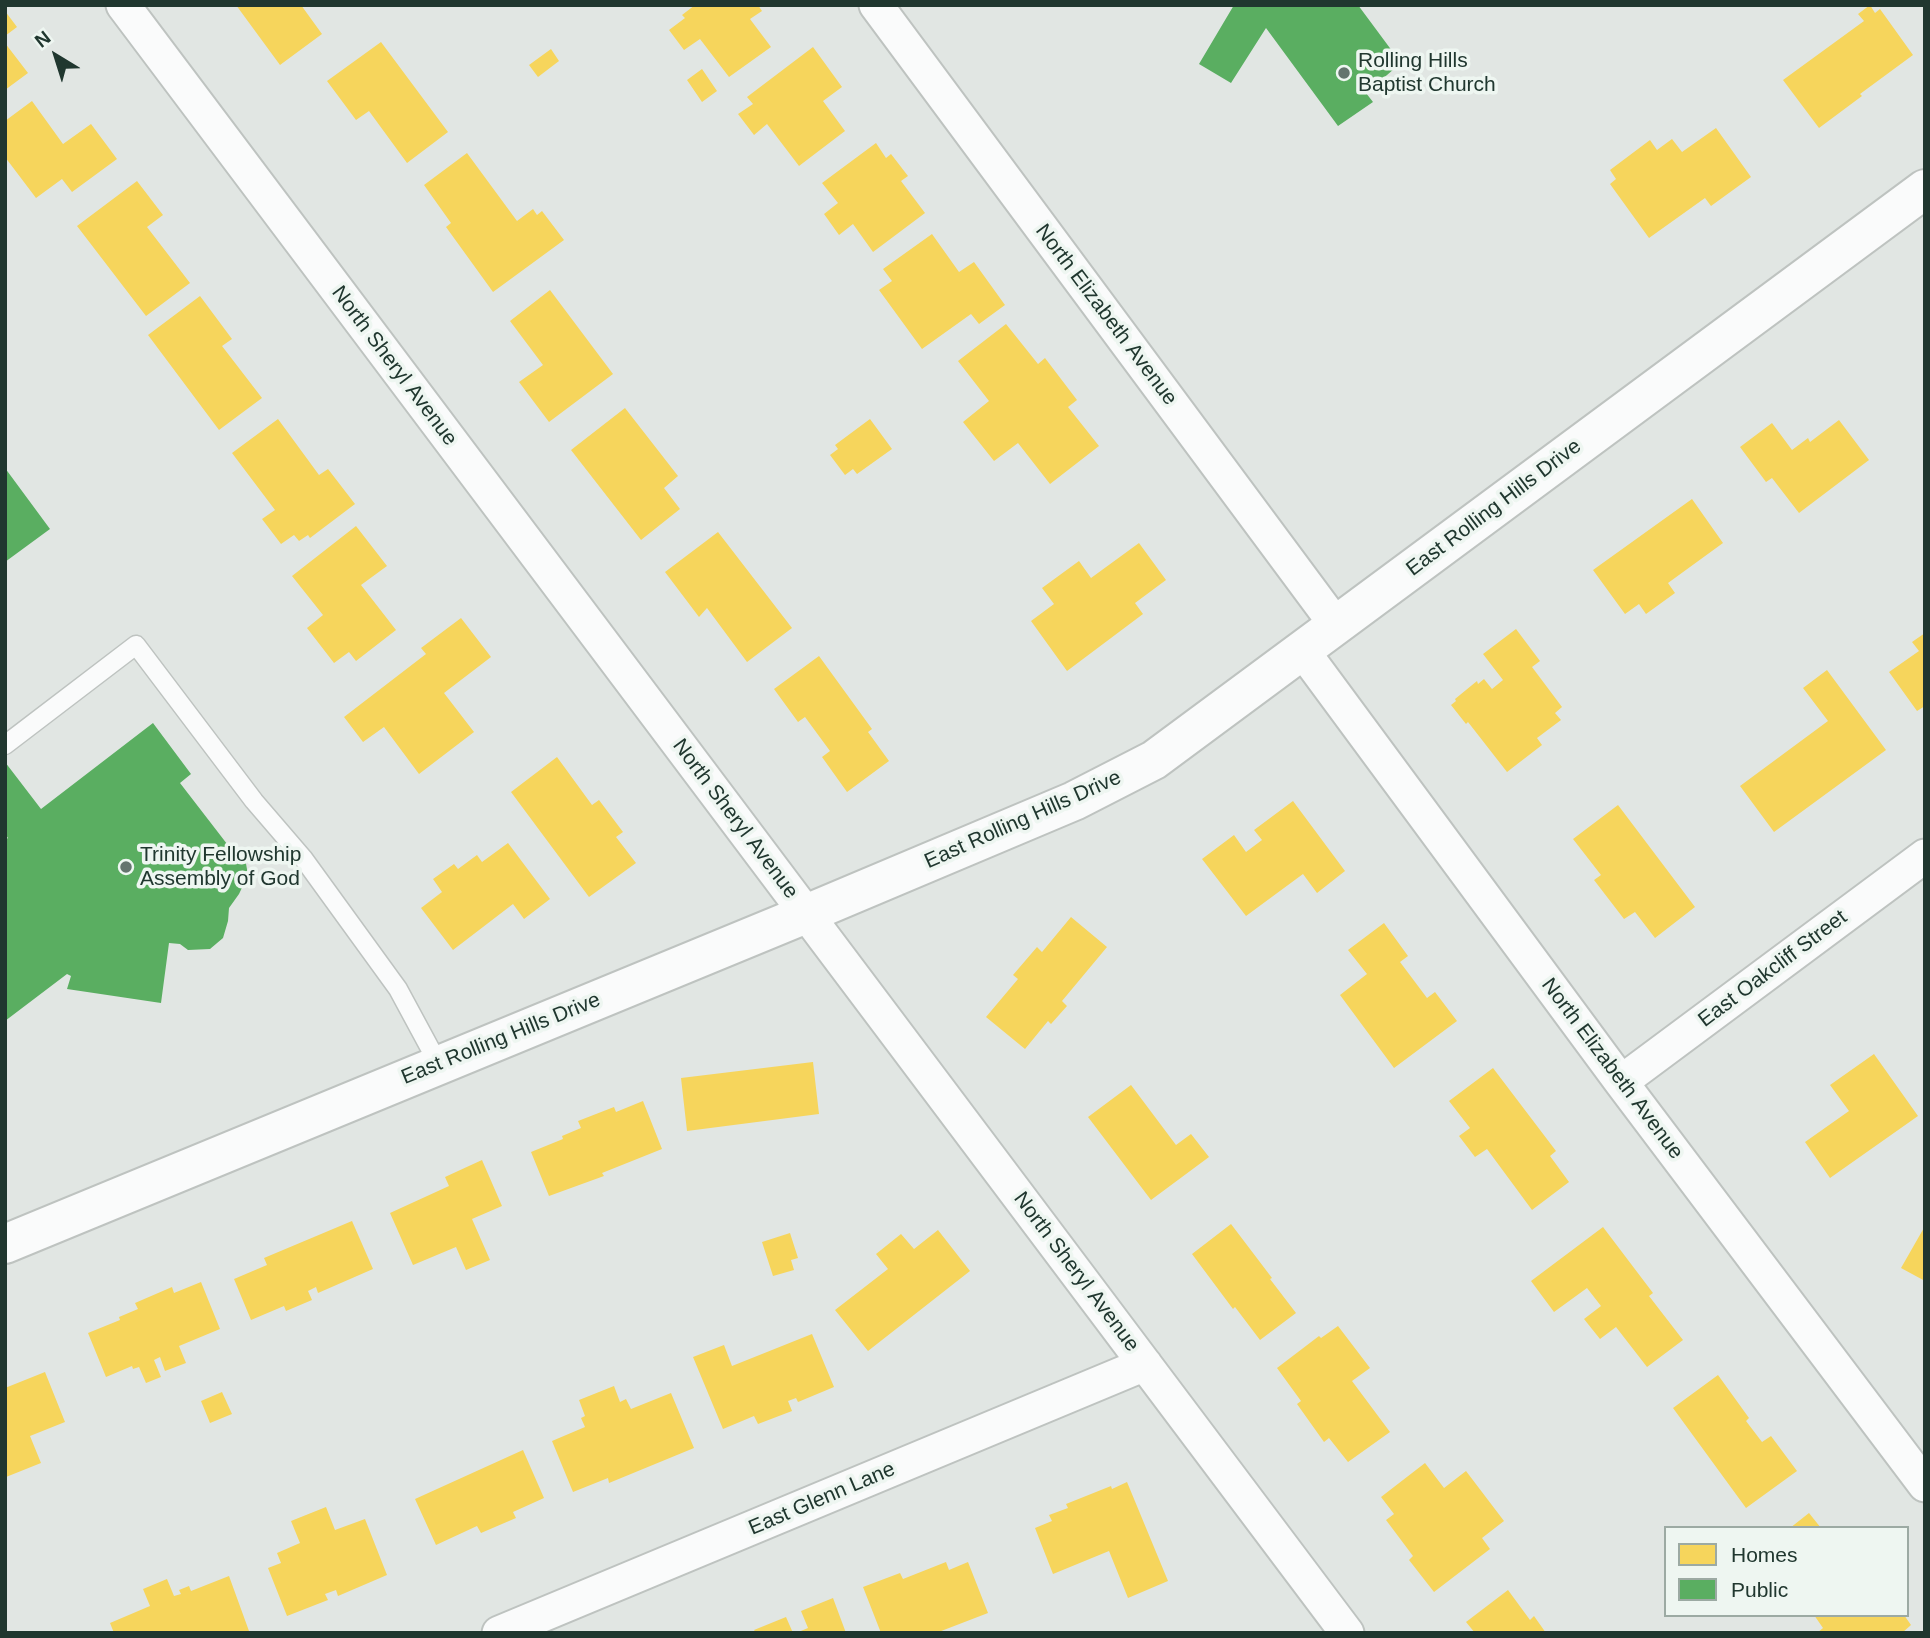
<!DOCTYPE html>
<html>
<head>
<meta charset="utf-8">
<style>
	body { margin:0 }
	#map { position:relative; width:1930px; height:1638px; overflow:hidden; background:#e1e6e3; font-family:Arial,sans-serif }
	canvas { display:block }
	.frame { position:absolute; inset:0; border:7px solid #20372f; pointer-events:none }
	.legend { position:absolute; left:1664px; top:1526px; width:245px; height:91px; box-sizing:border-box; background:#eef6f1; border:2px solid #9caaa3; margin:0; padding:9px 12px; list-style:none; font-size:21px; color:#20372f }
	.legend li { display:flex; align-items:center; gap:14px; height:35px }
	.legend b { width:35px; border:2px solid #9caaa3 }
	.north { position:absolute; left:21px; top:21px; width:70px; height:70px; -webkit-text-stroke:5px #eef6f1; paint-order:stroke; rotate:322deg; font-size:19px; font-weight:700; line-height:28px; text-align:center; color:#20372f }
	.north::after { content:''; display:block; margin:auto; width:24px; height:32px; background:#20372f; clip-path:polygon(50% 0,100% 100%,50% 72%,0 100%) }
</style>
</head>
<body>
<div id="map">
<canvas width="1930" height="1638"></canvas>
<div class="frame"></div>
<ul class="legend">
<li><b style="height:19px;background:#f6d55c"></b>Homes</li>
<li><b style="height:19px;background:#5aae61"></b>Public</li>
</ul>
<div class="north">N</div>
</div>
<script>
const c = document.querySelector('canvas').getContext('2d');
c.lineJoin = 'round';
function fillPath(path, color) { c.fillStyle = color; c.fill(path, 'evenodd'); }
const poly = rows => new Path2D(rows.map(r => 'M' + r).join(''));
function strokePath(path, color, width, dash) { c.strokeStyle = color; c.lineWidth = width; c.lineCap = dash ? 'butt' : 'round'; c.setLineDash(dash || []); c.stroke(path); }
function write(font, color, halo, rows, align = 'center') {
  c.font = font + ' Arial,sans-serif'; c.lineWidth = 7; c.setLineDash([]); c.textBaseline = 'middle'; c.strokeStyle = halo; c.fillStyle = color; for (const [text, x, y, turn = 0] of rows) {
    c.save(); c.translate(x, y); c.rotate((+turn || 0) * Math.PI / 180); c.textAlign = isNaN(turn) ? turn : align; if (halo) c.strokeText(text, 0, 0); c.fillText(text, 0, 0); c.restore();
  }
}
fillPath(poly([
	[236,5,301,5,322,34,280,65],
	[695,5,758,5,762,11,750,19,771,47,729,77,700,39,684,50,669,30,685,18,682,15],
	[1870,5,1875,13,1880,9,1913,55,1860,94,1862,96,1819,128,1783,80,1864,21,1858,14],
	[5,11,17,27,5,36],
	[381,42,448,132,407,163,369,111,356,120,327,81],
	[5,43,28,73,5,90],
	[813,47,842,87,823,101,845,131,799,166,767,124,754,135,738,114,753,104,747,97],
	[551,49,559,61,538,77,529,65],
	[702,69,717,91,702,102,687,80],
	[32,101,63,144,91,124,117,159,72,192,62,179,36,198,5,157,5,121],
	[1716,128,1751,177,1711,206,1705,198,1649,238,1610,184,1616,179,1610,170,1650,140,1657,150,1672,139,1682,152],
	[876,143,886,158,891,154,908,176,901,181,925,213,873,252,853,224,839,235,824,214,838,203,822,183],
	[467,153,517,221,533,209,537,215,542,211,564,240,493,292,446,227,451,223,424,185],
	[137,181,163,215,147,227,190,283,146,316,77,226],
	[932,234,959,272,974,262,1005,305,979,324,971,314,922,349,879,290,892,281,883,269],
	[550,290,613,374,549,422,519,382,543,365,510,321],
	[200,296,232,339,222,346,262,398,219,430,148,335],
	[1006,324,1038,364,1045,358,1077,400,1068,407,1099,446,1050,484,1018,443,994,461,963,422,989,401,958,361],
	[625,408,678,476,664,488,680,509,641,540,571,450],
	[278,419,319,475,328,469,355,504,310,538,308,535,299,541,294,535,281,544,262,519,275,510,232,453],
	[870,419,892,449,857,474,853,469,845,475,830,455,838,449,835,445],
	[1839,420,1869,460,1799,513,1772,478,1766,482,1740,447,1772,423,1792,450,1808,438,1810,442],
	[1692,499,1723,543,1668,583,1675,593,1646,614,1639,604,1625,614,1593,570],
	[356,526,387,566,361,585,396,630,356,661,349,652,334,663,307,628,323,615,292,576],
	[718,532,792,628,747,662,707,608,699,617,665,572],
	[1139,543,1166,580,1135,603,1143,614,1067,671,1031,621,1054,604,1042,588,1079,561,1091,578],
	[461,618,491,657,444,693,474,732,419,774,384,727,363,742,344,717,426,654,421,648],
	[1516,629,1540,661,1532,667,1562,707,1555,713,1561,720,1537,738,1542,745,1507,772,1468,722,1466,724,1451,705,1456,701,1455,699,1477,681,1478,684,1484,679,1492,689,1503,680,1483,654],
	[1925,633,1925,706,1917,711,1889,672,1919,651,1912,642],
	[819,656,872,729,868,732,889,761,847,792,822,757,830,751,805,717,798,722,774,689],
	[1827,670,1886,750,1774,832,1740,786,1828,721,1803,688],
	[557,757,592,805,599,800,623,832,616,837,636,863,589,897,511,792],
	[1293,801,1345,871,1317,893,1303,874,1246,916,1202,859,1234,835,1246,852,1262,840,1254,830],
	[1618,805,1695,907,1655,938,1635,912,1624,919,1594,880,1601,875,1573,839],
	[508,843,550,899,524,919,513,904,453,950,421,908,442,892,433,879,454,864,458,869,477,855,482,862],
	[1071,917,1107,947,1062,1001,1067,1006,1051,1024,1048,1021,1025,1049,986,1017,1018,979,1013,975,1037,947,1042,952],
	[1384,923,1408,956,1400,962,1427,998,1435,992,1457,1021,1394,1068,1340,995,1367,974,1348,950],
	[1874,1054,1918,1116,1830,1178,1805,1142,1849,1111,1830,1085],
	[813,1062,819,1114,687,1131,681,1078],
	[1493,1068,1556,1151,1550,1156,1569,1182,1532,1210,1487,1149,1475,1157,1459,1136,1470,1128,1449,1101],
	[1131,1085,1176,1145,1191,1134,1209,1157,1151,1200,1088,1117],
	[643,1101,662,1149,602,1173,604,1176,549,1196,531,1152,563,1139,562,1136,581,1128,578,1121,614,1107,616,1112],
	[482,1160,502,1206,472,1219,490,1260,466,1270,456,1247,413,1265,390,1213,449,1186,445,1177],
	[352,1221,373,1269,318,1293,316,1287,308,1291,312,1300,286,1311,284,1306,251,1320,234,1279,267,1265,264,1258],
	[1231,1224,1272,1278,1270,1279,1296,1313,1260,1340,1235,1307,1233,1309,1192,1254],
	[1925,1226,1925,1281,1901,1268],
	[1603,1227,1653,1293,1649,1296,1683,1340,1647,1367,1616,1327,1600,1339,1584,1319,1601,1306,1587,1288,1554,1312,1531,1281],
	[938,1230,970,1271,868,1351,835,1310,888,1269,876,1254,901,1234,914,1249],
	[790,1233,798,1258,791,1260,794,1270,773,1276,762,1242],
	[201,1282,220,1329,179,1346,186,1363,165,1371,160,1357,154,1360,161,1377,146,1383,139,1367,133,1369,132,1366,106,1377,88,1333,120,1320,119,1317,138,1309,135,1303,172,1287,174,1293],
	[1338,1326,1370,1368,1352,1381,1390,1432,1348,1462,1329,1438,1324,1442,1297,1404,1301,1401,1277,1368,1319,1336,1321,1338],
	[812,1334,834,1387,798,1402,796,1398,788,1401,792,1411,758,1424,754,1416,723,1429,693,1357,724,1345,732,1366],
	[45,1372,65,1422,30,1436,41,1463,6,1477,5,1388],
	[1718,1375,1749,1418,1746,1421,1762,1442,1771,1436,1797,1471,1746,1508,1673,1408],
	[614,1386,620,1402,626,1399,631,1409,671,1393,694,1448,609,1483,608,1478,573,1492,552,1441,585,1427,581,1418,585,1416,579,1400],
	[222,1392,232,1414,210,1423,201,1401],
	[523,1450,544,1498,513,1512,516,1518,481,1533,477,1526,436,1545,415,1499],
	[1425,1463,1444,1488,1466,1471,1504,1521,1482,1538,1490,1549,1434,1592,1409,1560,1413,1556,1386,1520,1394,1514,1381,1497],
	[1127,1482,1168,1581,1128,1598,1109,1551,1053,1574,1035,1528,1052,1521,1049,1515,1068,1508,1066,1504,1111,1486,1112,1489],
	[326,1507,335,1530,365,1519,387,1575,338,1596,336,1590,325,1594,328,1600,287,1616,268,1568,281,1563,277,1553,300,1543,291,1521],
	[1809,1513,1821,1528,1790,1528],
	[946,1562,949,1570,968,1562,988,1613,936,1633,881,1633,863,1587,900,1573,903,1579],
	[229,1576,249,1631,246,1633,114,1633,110,1623,150,1606,143,1589,167,1579,174,1596,181,1594,179,1590,189,1586,191,1591],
	[1508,1590,1530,1620,1534,1616,1546,1633,1475,1633,1466,1622],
	[833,1598,846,1633,796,1633,808,1628,801,1611],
	[1814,1615,1904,1615,1911,1625,1902,1633,1817,1633,1823,1628],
	[786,1617,793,1633,756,1633,754,1630]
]), '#f6d55c');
fillPath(poly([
	[1234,5,1358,5,1401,63,1366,93,1373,102,1338,126,1266,28,1231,83,1199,64],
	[5,468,50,529,5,562],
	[153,723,191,774,180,783,234,853,239,849,245,858,248,875,239,894,229,908,228,921,223,938,210,949,188,950,180,944,169,943,161,1003,67,989,71,976,67,974,5,1021,5,840,8,838,5,834,5,762,41,809]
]), '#5aae61');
const service = poly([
	[5,745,136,645,254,801,303,858,398,989,439,1065]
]);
const minor = poly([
	[123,5,1347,1633],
	[876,5,1336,625],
	[1302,650,1621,1082,1925,1485],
	[1621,1082,1925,856],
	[499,1633,1145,1364]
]);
const tertiary = poly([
	[5,1244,806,914,1074,801,1154,760,1925,189]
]);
strokePath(service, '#bec3c0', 21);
strokePath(minor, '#bec3c0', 37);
strokePath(tertiary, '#bec3c0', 42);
strokePath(service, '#fafbfb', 18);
strokePath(minor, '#fafbfb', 33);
strokePath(tertiary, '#fafbfb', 38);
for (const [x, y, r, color] of [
	[1344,73,7,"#64746e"],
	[126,867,7,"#64746e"]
]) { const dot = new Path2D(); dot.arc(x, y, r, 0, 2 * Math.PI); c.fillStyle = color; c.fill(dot); strokePath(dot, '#eef6f1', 2.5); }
write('21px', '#20372f', '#eef6f1', [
	["Rolling Hills",1358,61],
	["Baptist Church",1358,85],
	["Trinity Fellowship",140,855],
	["Assembly of God",140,879]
], 'left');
write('21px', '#20372f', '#eef6f1', [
	["North Elizabeth Avenue",1106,315,53],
	["North Sheryl Avenue",394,366,53],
	["East Rolling Hills Drive",1494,508,-37],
	["North Sheryl Avenue",735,819,53],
	["East Rolling Hills Drive",1023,820,-24],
	["East Oakcliff Street",1773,969,-37],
	["East Rolling Hills Drive",501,1039,-22],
	["North Elizabeth Avenue",1612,1069,53],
	["North Sheryl Avenue",1076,1272,53],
	["East Glenn Lane",822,1499,-23]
]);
</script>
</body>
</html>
